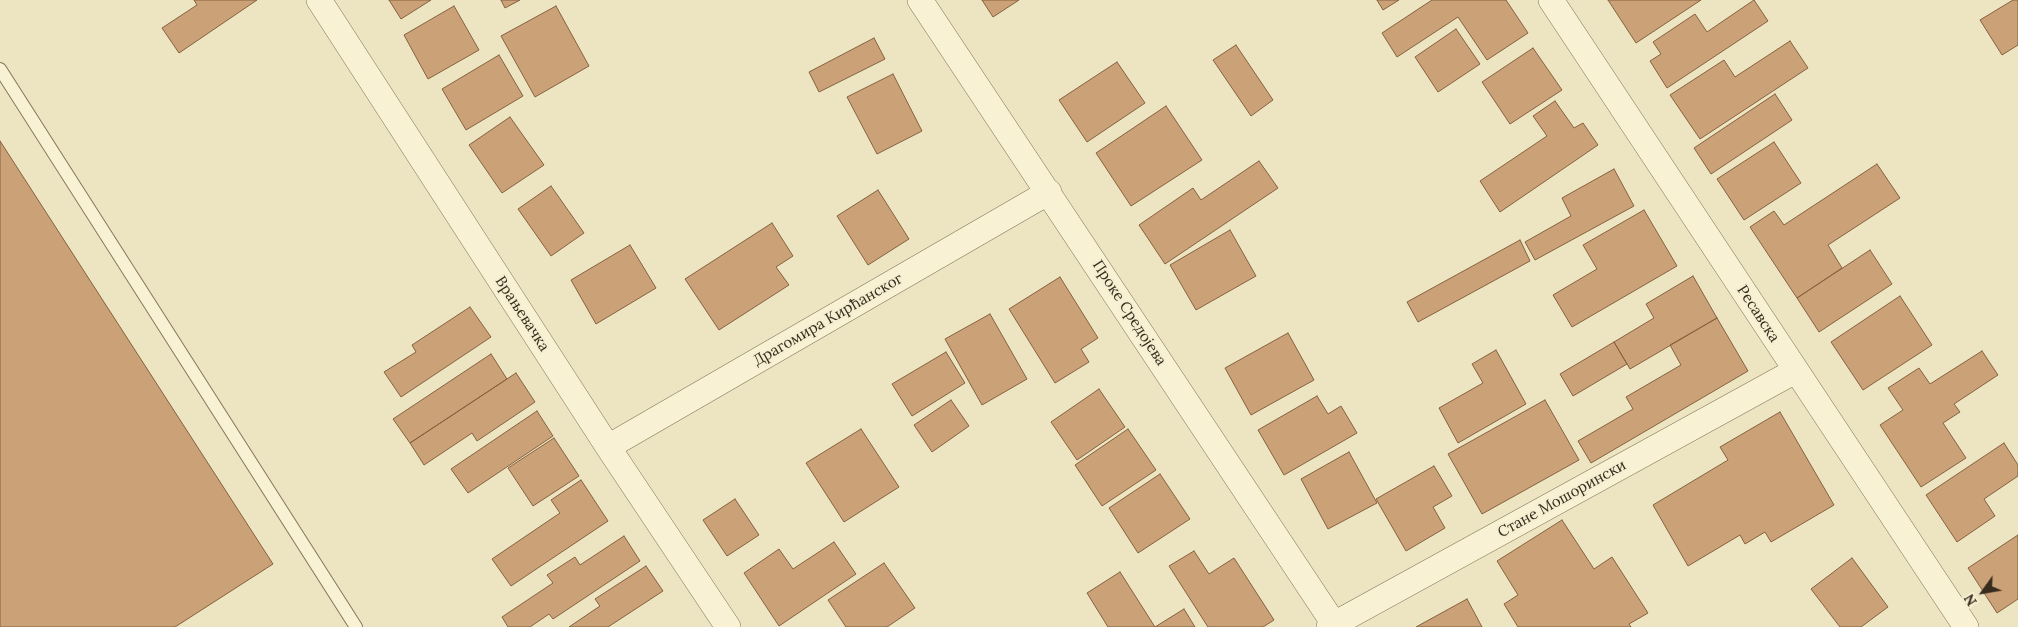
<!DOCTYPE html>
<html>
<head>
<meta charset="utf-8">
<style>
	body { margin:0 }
	#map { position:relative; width:2018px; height:627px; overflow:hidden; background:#ede4c1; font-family:Lora,serif }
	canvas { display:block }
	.north { position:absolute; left:1958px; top:567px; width:50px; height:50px; -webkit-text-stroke:4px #f5eed0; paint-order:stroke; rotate:238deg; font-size:14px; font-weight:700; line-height:20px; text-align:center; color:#362b1d }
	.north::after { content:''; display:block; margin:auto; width:18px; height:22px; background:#362b1d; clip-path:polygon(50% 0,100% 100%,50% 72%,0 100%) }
</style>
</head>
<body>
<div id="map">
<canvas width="2018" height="627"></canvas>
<div class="north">N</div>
</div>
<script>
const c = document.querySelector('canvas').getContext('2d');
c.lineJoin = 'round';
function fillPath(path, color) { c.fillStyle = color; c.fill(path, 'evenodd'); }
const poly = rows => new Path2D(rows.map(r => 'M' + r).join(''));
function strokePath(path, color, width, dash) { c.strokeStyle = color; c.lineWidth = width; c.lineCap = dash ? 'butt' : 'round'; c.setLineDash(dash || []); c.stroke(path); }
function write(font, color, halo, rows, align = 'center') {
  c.font = font + ' Lora,serif'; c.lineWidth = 4; c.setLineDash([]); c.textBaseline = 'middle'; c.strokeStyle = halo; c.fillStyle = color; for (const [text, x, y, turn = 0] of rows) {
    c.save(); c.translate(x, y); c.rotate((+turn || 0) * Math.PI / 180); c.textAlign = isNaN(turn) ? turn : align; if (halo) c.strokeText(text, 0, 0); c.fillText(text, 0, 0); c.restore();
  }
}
const building = poly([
	[194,0,257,0,179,53,162,28,197,5,194,0],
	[389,0,431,0,401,19,389,0],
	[501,0,520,0,505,8,501,0],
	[982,0,1019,0,993,17,982,0],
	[1377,0,1399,0,1383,10,1377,0],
	[1432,0,1506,0,1528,33,1487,60,1458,17,1397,57,1382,33,1432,0],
	[1608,0,1701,0,1636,43,1608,0],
	[1754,0,1768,21,1667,88,1650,61,1661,54,1653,42,1695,14,1707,32,1754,0],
	[2013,0,2018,0,2018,45,2002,55,1980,20,2013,0],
	[454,6,479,50,428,79,404,35,454,6],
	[556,6,589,66,535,97,501,36,556,6],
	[1456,29,1480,64,1438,92,1415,57,1456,29],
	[874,38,885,59,819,92,809,72,874,38],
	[1790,41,1808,68,1700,139,1670,95,1724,60,1735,77,1790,41],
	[1236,45,1273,100,1251,116,1213,60,1236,45],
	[1533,48,1562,90,1510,124,1482,82,1533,48],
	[499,55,523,96,466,130,442,89,499,55],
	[1117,62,1145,103,1087,142,1059,100,1117,62],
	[893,74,922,131,877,154,847,97,893,74],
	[1775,94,1792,120,1711,174,1694,148,1775,94],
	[1555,101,1574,128,1583,123,1598,145,1500,212,1480,181,1547,136,1533,116,1555,101],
	[1166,106,1202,160,1131,206,1096,153,1166,106],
	[510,117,544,165,502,193,469,145,510,117],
	[0,141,273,564,175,627,0,627,0,141],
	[1774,142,1801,183,1744,220,1717,179,1774,142],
	[1259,161,1278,188,1165,264,1139,225,1193,188,1201,200,1259,161],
	[1877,164,1900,198,1828,245,1842,268,1797,298,1750,227,1774,211,1784,225,1877,164],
	[1614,169,1634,206,1535,260,1525,242,1571,216,1562,198,1614,169],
	[551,186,584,233,551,256,518,209,551,186],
	[878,190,909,239,868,265,837,216,878,190],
	[1644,210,1677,266,1572,327,1553,295,1597,269,1583,245,1644,210],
	[772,223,793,256,776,267,789,285,719,330,685,279,772,223],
	[1230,230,1256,276,1196,310,1170,265,1230,230],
	[1520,240,1530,261,1418,322,1407,302,1520,240],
	[630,245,656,288,596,324,571,280,630,245],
	[1870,250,1892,284,1819,332,1797,298,1870,250],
	[1693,276,1717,318,1630,369,1614,342,1654,318,1646,304,1693,276],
	[1060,277,1098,338,1081,349,1089,362,1055,383,1009,309,1060,277],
	[1900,296,1932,345,1863,390,1831,342,1900,296],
	[470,307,491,337,401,397,384,372,416,352,412,345,470,307],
	[990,314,1027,379,982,405,945,339,990,314],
	[1717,318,1748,371,1591,463,1578,441,1633,409,1626,397,1681,365,1670,345,1717,318],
	[1288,333,1314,380,1251,415,1225,368,1288,333],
	[1614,342,1627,364,1573,396,1560,374,1614,342],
	[1496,350,1526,404,1458,443,1439,408,1483,383,1472,364,1496,350],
	[1982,351,1998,375,1954,404,1960,412,1943,423,1966,458,1921,487,1880,425,1903,410,1888,388,1919,368,1930,384,1982,351],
	[946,352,965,383,912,416,892,384,946,352],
	[491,354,507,379,410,443,393,419,491,354],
	[516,373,535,402,477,441,472,433,424,465,410,443,516,373],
	[1099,389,1125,427,1077,460,1051,422,1099,389],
	[1317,396,1328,414,1341,406,1357,433,1284,475,1258,430,1317,396],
	[951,400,969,426,932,452,914,425,951,400],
	[1545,400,1579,460,1482,514,1448,454,1545,400],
	[537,411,553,436,468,493,451,469,537,411],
	[1780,412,1834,505,1771,542,1765,532,1745,544,1740,535,1688,566,1653,505,1728,460,1720,447,1780,412],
	[861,429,899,487,844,522,806,463,861,429],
	[1128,429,1156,470,1102,506,1075,465,1128,429],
	[554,438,579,476,533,506,508,468,554,438],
	[2004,443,2018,465,2018,476,1984,499,1995,516,1957,542,1926,495,2004,443],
	[1349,452,1377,503,1328,529,1301,479,1349,452],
	[1434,466,1452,496,1433,507,1445,528,1406,551,1376,499,1434,466],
	[1160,474,1190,519,1138,553,1109,508,1160,474],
	[581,480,608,521,511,586,492,559,560,513,551,500,581,480],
	[735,499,759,535,727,556,703,520,735,499],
	[1562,520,1594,569,1612,557,1648,613,1629,624,1631,627,1518,627,1504,604,1518,595,1497,561,1562,520],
	[2018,535,2018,599,1997,613,1968,568,2018,535],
	[624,536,640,561,553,619,549,614,530,627,508,627,502,617,553,583,547,575,575,557,580,565,624,536],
	[834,542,856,574,779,626,744,573,779,549,793,569,834,542],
	[1194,551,1209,574,1234,558,1274,620,1263,627,1208,627,1169,566,1194,551],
	[1852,558,1888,607,1861,627,1840,627,1811,589,1852,558],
	[884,563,915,608,887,627,846,627,828,600,884,563],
	[646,566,663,591,608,627,569,627,600,606,595,599,646,566],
	[1120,572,1155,627,1108,627,1087,593,1120,572],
	[1467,599,1482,627,1416,627,1467,599],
	[1184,609,1195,627,1155,627,1184,609]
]);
fillPath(building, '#cba277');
strokePath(building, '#85613f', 1);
const service = poly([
	[0,69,356,627]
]);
const minor = poly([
	[319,0,608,447,728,627],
	[920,0,1336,627],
	[1551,0,1966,627],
	[608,447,1049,192],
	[1329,627,1795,371]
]);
strokePath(service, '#867559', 14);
strokePath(minor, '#867559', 26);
strokePath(service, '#f8f1d4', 12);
strokePath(minor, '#f8f1d4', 25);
write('15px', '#362b1d', '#f5eed0', [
	["Проке Средојева",1129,313,57],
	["Врањевачка",522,314,57],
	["Ресавска",1758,314,57],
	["Драгомира Кирћанског",828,320,-30],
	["Стане Мошорински",1562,499,-29]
]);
</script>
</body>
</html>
